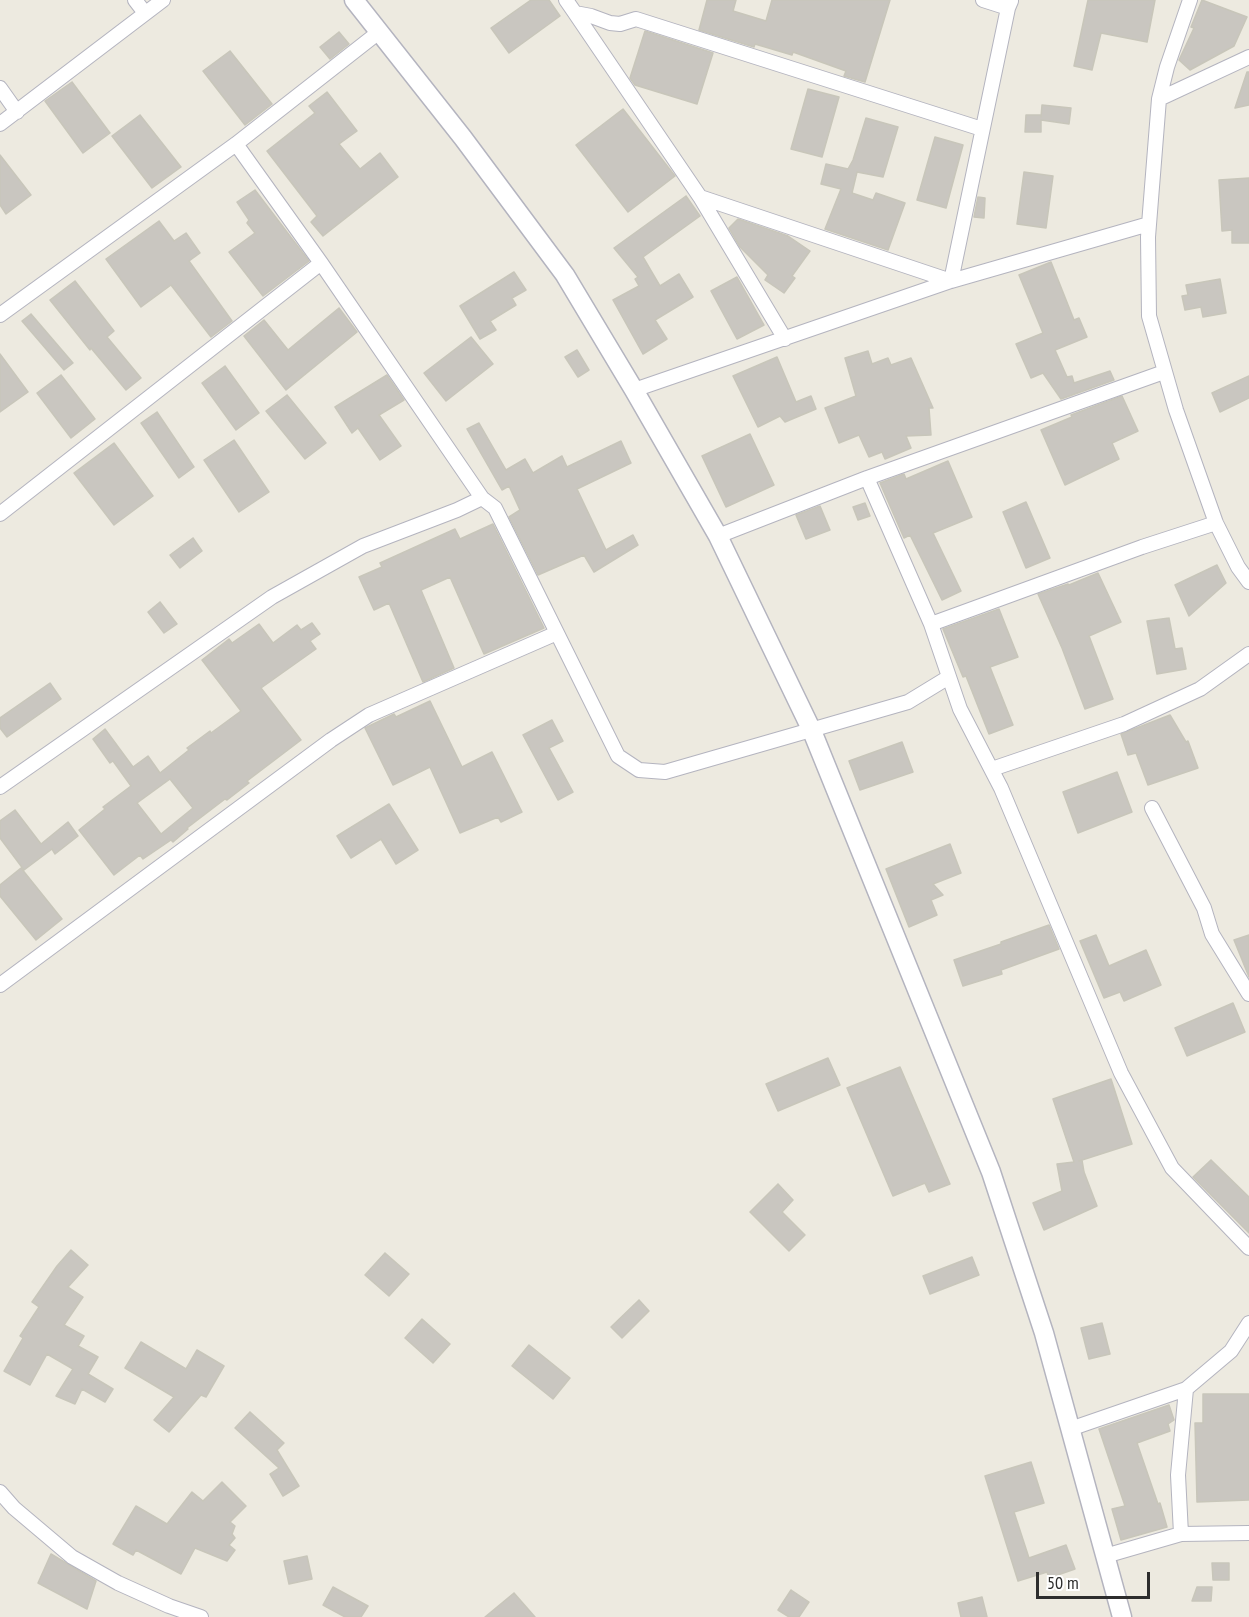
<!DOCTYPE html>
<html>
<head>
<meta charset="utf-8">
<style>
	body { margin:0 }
	#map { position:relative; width:1249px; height:1617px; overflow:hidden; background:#edeae0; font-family:"PT Sans Narrow",sans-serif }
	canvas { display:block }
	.scale { position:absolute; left:1036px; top:1572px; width:114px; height:27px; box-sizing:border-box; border:3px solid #2d2d2d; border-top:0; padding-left:8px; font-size:18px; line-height:21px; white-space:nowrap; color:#2d2d2d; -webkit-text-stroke:4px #fff; paint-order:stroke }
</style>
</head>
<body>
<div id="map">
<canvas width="1249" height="1617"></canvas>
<div class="scale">50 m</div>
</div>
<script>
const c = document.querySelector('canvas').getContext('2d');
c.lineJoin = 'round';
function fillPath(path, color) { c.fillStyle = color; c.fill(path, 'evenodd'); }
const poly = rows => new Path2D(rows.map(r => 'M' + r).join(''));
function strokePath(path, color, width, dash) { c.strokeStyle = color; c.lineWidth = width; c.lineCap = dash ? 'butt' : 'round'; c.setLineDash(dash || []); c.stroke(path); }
const building = poly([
	[531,0,549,0,560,16,509,53,491,28,531,0],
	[707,0,736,0,733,11,766,21,772,0,890,0,865,82,844,76,846,71,793,52,792,55,755,44,754,47,699,30,707,0],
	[1088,0,1155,0,1147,42,1101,33,1092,70,1074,66,1088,0],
	[1202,0,1247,17,1234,46,1190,70,1179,60,1194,28,1191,27,1202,0],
	[645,31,713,53,697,104,635,85,630,78,645,31],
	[339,32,349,44,330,59,320,47,339,32],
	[230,51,272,104,245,125,203,71,230,51],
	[1247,72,1249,72,1249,105,1235,108,1247,72],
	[72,82,110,133,83,153,45,101,72,82],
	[808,89,839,97,822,157,791,149,808,89],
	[327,92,357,131,339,144,360,169,380,153,398,177,323,236,311,222,317,216,267,151,315,113,309,106,327,92],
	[1042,105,1071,108,1069,124,1041,120,1041,132,1025,132,1026,115,1041,115,1041,117,1042,105],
	[623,109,675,176,628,212,576,145,623,109],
	[140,115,181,167,152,188,112,136,140,115],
	[866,118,898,127,883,177,857,172,852,193,873,200,876,193,905,203,888,250,825,229,841,189,821,184,826,164,848,169,853,160,866,118],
	[935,137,963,145,946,208,917,200,935,137],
	[0,155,31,195,6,214,0,205,0,155],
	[1024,172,1053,176,1046,228,1017,224,1024,172],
	[1249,178,1249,243,1232,243,1232,230,1222,231,1219,180,1249,178],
	[255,190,309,261,263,296,229,252,255,233,247,223,249,220,237,202,255,190],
	[686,196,700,216,643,257,660,286,679,274,693,297,655,320,667,339,643,354,613,300,639,286,635,279,638,277,614,248,686,196],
	[978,197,985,198,984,218,974,217,978,197],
	[738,219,788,236,810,251,792,276,795,278,784,293,765,280,768,275,740,247,729,228,738,219],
	[159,221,174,241,186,233,200,253,189,261,232,321,211,337,171,285,141,307,106,259,159,221],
	[1051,262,1074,320,1079,318,1087,337,1055,350,1067,377,1072,376,1074,383,1110,371,1114,380,1061,399,1043,373,1031,378,1016,344,1043,333,1019,275,1051,262],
	[514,272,526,290,512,298,516,305,490,321,496,330,480,339,460,306,514,272],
	[737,277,764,325,737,339,711,291,737,277],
	[1220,279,1226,313,1203,317,1201,307,1185,310,1182,296,1188,295,1186,285,1220,279],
	[75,281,114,331,107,337,141,378,126,390,91,348,90,350,50,300,75,281],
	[339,308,357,332,286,390,244,336,264,320,288,350,339,308],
	[31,314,73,363,64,370,22,321,31,314],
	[471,337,493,364,446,401,424,373,471,337],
	[577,350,589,370,578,377,565,357,577,350],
	[868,351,872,364,888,358,891,365,911,358,933,408,929,408,931,435,906,436,911,448,885,459,882,452,869,457,859,435,839,443,825,408,856,396,845,358,868,351],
	[0,354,28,392,0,412,0,354],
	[777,357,796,402,811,396,816,409,785,422,780,416,758,427,733,376,777,357],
	[225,366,259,413,236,430,202,383,225,366],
	[61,375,95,419,71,438,37,393,61,375],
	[387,375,404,400,379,415,401,446,380,460,358,428,352,433,335,407,387,375],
	[1249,376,1249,398,1220,412,1212,393,1249,376],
	[287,395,326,443,305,459,266,411,287,395],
	[1122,396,1138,431,1112,443,1119,459,1065,485,1041,430,1072,417,1071,415,1122,396],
	[157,412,194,467,179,478,141,423,157,412],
	[479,423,506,470,525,459,533,473,562,456,567,467,621,441,631,463,577,489,606,550,633,535,638,545,594,572,584,555,538,575,509,517,520,510,509,486,502,490,467,429,479,423],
	[750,434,774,485,726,507,702,456,750,434],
	[234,440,269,492,239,512,204,460,234,440],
	[114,443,153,496,114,525,74,473,114,443],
	[948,461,972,517,933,533,961,591,942,600,910,535,904,538,880,483,904,474,906,479,948,461],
	[1026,502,1050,558,1026,568,1003,512,1026,502],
	[865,503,870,516,858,520,853,507,865,503],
	[820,506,830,530,806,539,796,515,820,506],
	[493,524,544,628,484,654,450,577,421,590,454,668,423,682,389,603,374,610,359,577,382,567,380,563,455,529,460,539,493,524],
	[193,538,202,551,180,568,170,555,193,538],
	[1217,565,1226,583,1189,616,1175,585,1217,565],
	[1098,573,1121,622,1089,636,1113,699,1085,709,1062,648,1038,594,1068,584,1069,585,1098,573],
	[160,602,177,624,164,633,148,612,160,602],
	[999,609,1018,657,990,667,1013,725,989,734,966,676,963,677,943,629,999,609],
	[1169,618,1175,649,1182,648,1186,669,1157,674,1147,621,1169,618],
	[312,623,320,634,310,641,316,649,261,688,301,740,247,781,249,783,227,800,225,799,187,828,188,829,173,842,171,840,143,859,140,855,114,875,79,830,105,809,103,807,131,786,113,761,110,763,93,739,105,729,133,767,148,756,160,773,189,750,187,748,210,731,211,733,241,711,202,660,229,639,232,643,259,624,273,643,297,625,301,630,312,623],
	[170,779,193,808,161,834,137,803,170,779],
	[50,683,61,699,7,737,0,728,0,718,50,683],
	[430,701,462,767,492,752,522,812,501,822,498,817,460,833,430,767,393,785,365,728,394,714,396,717,430,701],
	[1170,715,1186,742,1188,741,1198,768,1148,785,1136,753,1128,755,1121,734,1170,715],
	[552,720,563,741,549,748,573,792,558,800,523,735,552,720],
	[902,742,913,772,860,790,849,761,902,742],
	[1117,772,1132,812,1078,833,1063,792,1117,772],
	[389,804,418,850,396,864,381,839,351,858,337,836,389,804],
	[15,810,41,844,68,822,78,836,55,854,52,849,24,870,0,838,0,821,15,810],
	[950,844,961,873,933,884,943,895,931,900,937,915,909,927,886,869,950,844],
	[21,868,62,919,36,940,0,896,0,885,21,868],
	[1049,925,1059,949,1001,970,1002,974,963,986,954,960,1001,944,1001,942,1049,925],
	[1096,935,1109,966,1146,950,1161,985,1124,1001,1120,992,1104,998,1080,941,1096,935],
	[1249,935,1249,977,1234,940,1249,935],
	[1233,1003,1245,1032,1187,1056,1175,1028,1233,1003],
	[828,1058,840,1085,778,1111,766,1084,828,1058],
	[900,1067,950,1184,929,1192,925,1183,893,1196,847,1088,900,1067],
	[1111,1079,1132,1144,1079,1161,1082,1160,1084,1172,1097,1206,1044,1230,1033,1203,1062,1191,1057,1164,1074,1162,1053,1099,1111,1079],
	[1211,1160,1249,1197,1249,1233,1193,1177,1211,1160],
	[778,1184,793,1200,782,1212,805,1235,789,1251,750,1212,778,1184],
	[71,1250,88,1265,68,1287,83,1297,64,1325,84,1336,78,1346,98,1357,88,1374,113,1389,105,1402,82,1389,75,1404,56,1396,73,1369,47,1354,30,1385,4,1371,23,1338,20,1336,39,1307,32,1302,57,1266,71,1250],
	[385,1253,409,1274,389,1296,365,1275,385,1253],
	[972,1257,979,1275,930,1294,923,1276,972,1257],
	[639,1300,649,1311,622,1338,611,1327,639,1300],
	[422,1319,450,1344,433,1363,405,1338,422,1319],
	[1102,1323,1110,1354,1089,1359,1081,1328,1102,1323],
	[141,1342,186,1369,197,1350,224,1366,206,1397,201,1395,169,1432,154,1420,174,1397,125,1368,141,1342],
	[529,1345,570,1378,553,1399,512,1366,529,1345],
	[1203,1394,1249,1394,1249,1500,1197,1502,1195,1423,1203,1423,1203,1394],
	[1169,1405,1174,1420,1168,1424,1170,1431,1137,1443,1158,1504,1160,1503,1167,1527,1121,1540,1112,1509,1125,1506,1099,1429,1169,1405],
	[250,1412,284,1443,277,1450,299,1486,283,1496,270,1474,279,1468,235,1428,250,1412],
	[1031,1462,1044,1503,1014,1512,1029,1558,1066,1545,1075,1569,1049,1578,1047,1572,1018,1581,985,1476,1031,1462],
	[222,1482,246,1506,230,1522,235,1526,232,1534,235,1538,229,1545,235,1550,227,1561,195,1548,181,1574,136,1550,133,1555,113,1544,136,1506,167,1524,192,1492,203,1501,222,1482],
	[51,1554,96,1581,87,1609,38,1583,51,1554],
	[307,1556,312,1579,289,1584,284,1561,307,1556],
	[1212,1563,1229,1563,1229,1580,1213,1580,1212,1563],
	[333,1587,368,1606,361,1617,345,1617,323,1605,333,1587],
	[1197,1587,1212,1587,1211,1601,1192,1601,1197,1587],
	[791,1590,809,1602,799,1617,789,1617,778,1610,791,1590],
	[514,1593,535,1617,485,1617,514,1593],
	[982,1597,987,1617,961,1617,958,1603,982,1597]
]);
fillPath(building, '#c9c6c0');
strokePath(building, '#c8c6ba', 1.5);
const minor = poly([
	[135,0,145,13],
	[566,0,575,13],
	[983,0,1008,8,1011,1],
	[1190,0,1167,67,1159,99,1148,237,1149,316,1176,410,1216,523,1238,567,1249,582],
	[0,88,17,112],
	[1159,99,1249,57],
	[0,124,163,0],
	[236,144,321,263,482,498],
	[700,197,951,281],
	[951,281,1008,8],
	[0,315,236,144,379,32],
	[785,339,700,197,575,13,591,16,610,23,620,24,636,19,982,129],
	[634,390,951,281,1149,224],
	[867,478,931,624,960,709,1001,788,1121,1073,1172,1168,1249,1248],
	[0,514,321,263],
	[718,536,867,478,1164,372],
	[931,624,1142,547,1216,523],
	[992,769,1124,724,1200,689,1249,654],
	[0,787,272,597,363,546,457,510,482,498,495,508,618,756,639,770,665,772,908,702,949,677],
	[1152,808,1204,908,1212,934,1249,994],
	[0,985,331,740,369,715,557,633],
	[1070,1429,1186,1389,1231,1351,1249,1323],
	[0,1492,14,1508,72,1557,118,1583,169,1606,201,1617],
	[1181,1534,1178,1475,1186,1389],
	[1105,1556,1181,1534,1249,1533]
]);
const secondary = poly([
	[354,0,463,138,565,275,634,390,718,536,812,731,991,1172,1044,1333,1122,1617]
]);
strokePath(minor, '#b4b4bf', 16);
strokePath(secondary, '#b4b4bf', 21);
strokePath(minor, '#fff', 14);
strokePath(secondary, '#fff', 18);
</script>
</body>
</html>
